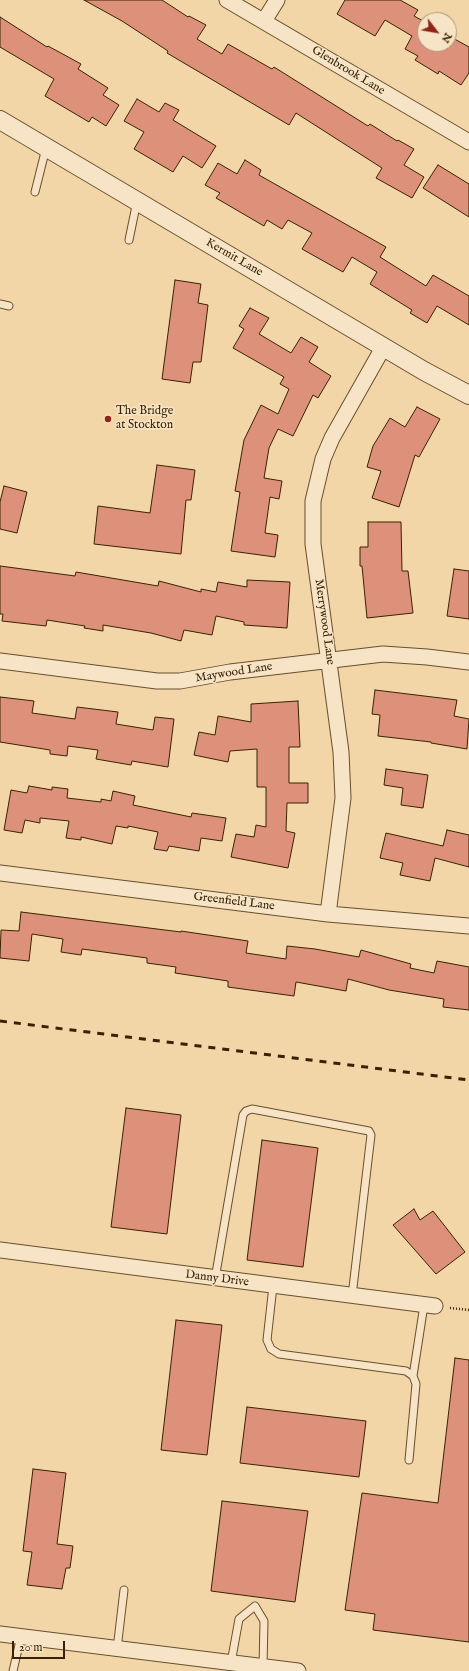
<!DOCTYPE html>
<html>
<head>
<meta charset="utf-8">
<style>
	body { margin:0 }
	#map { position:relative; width:469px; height:1671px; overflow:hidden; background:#f3d6a7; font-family:"IM FELL English",serif }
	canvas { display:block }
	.north { position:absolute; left:417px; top:12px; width:40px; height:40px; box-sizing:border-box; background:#f7e4c6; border:1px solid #ab9678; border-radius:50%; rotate:121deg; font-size:11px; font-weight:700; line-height:16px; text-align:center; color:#392203 }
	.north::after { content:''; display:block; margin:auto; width:14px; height:18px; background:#8f2418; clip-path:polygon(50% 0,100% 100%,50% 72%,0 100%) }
	.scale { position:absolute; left:12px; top:1641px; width:53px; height:18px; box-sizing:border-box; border:2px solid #392203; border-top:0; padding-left:5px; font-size:12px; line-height:14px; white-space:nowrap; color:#392203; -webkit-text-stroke:3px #f7e4c6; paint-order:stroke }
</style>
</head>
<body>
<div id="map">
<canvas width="469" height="1671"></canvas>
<div class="north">N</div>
<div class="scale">20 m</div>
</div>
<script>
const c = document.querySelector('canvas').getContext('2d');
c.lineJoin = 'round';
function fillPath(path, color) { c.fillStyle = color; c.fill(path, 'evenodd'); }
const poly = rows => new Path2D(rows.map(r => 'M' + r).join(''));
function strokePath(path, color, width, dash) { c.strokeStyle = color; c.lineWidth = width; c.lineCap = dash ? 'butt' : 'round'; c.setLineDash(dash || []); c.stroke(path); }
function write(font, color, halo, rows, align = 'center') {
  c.font = font + ' "IM FELL English",serif'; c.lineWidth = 3; c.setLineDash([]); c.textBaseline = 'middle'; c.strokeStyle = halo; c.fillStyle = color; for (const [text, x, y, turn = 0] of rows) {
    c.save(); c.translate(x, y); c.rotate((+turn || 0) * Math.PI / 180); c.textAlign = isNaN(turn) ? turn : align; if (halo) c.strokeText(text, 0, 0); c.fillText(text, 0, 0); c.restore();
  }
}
const building = poly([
	[84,0,162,0,188,17,189,16,206,25,197,39,222,54,228,44,272,69,274,67,368,126,370,124,397,141,398,140,414,149,404,165,424,177,412,198,376,178,382,168,296,113,289,125,167,53,168,51,122,21,84,0],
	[345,0,400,0,418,10,414,16,425,22,425,44,449,44,449,36,469,47,469,73,461,85,439,71,438,74,415,60,418,56,405,49,412,36,385,20,375,36,337,14,345,0],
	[0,17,47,47,48,46,81,64,78,69,108,88,103,95,119,105,106,126,92,117,89,122,45,96,54,79,0,47,0,17],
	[137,99,159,112,165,103,179,110,173,120,216,146,202,168,183,156,173,172,134,149,144,132,124,121,137,99],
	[245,160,261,170,259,175,386,247,380,257,426,286,433,275,469,296,469,325,437,306,427,323,410,313,412,310,370,284,377,272,352,257,343,272,302,249,312,233,288,220,282,229,267,220,264,226,216,198,220,193,205,185,218,163,237,174,245,160],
	[438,165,469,184,469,217,423,188,438,165],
	[175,280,201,284,198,303,208,305,201,362,193,362,190,383,162,379,175,280],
	[250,308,269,318,259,334,291,353,301,337,318,347,309,362,331,376,318,398,313,395,293,436,278,429,269,448,264,478,282,481,279,499,270,497,265,533,278,535,275,557,231,551,240,492,235,491,244,440,261,405,278,414,289,389,280,384,284,377,233,348,244,329,239,326,250,308],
	[417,407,440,419,419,457,415,455,399,507,372,498,381,471,367,467,373,446,390,418,405,427,417,407],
	[157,465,195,470,191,500,186,500,181,554,94,544,98,506,150,513,157,465],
	[4,486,27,492,17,533,0,529,0,502,4,486],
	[368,522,401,522,402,571,408,571,413,613,367,618,362,566,360,566,360,547,368,547,368,522],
	[0,566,75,576,76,572,158,586,159,581,201,592,201,589,216,592,218,582,247,587,247,580,290,582,287,628,244,625,244,622,216,616,212,635,184,630,181,641,151,633,103,625,103,631,84,628,85,626,47,620,46,626,2,621,3,614,0,614,0,566],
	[454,569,469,571,469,619,447,616,454,569],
	[375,690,457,700,454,716,469,719,467,749,431,743,431,742,378,736,380,715,372,714,375,690],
	[0,697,34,701,32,713,75,719,77,707,118,712,116,724,153,730,155,717,174,719,168,767,132,761,131,765,96,759,98,750,68,746,67,756,50,754,50,750,0,742,0,697],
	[298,701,300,747,289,747,289,783,308,783,308,803,287,803,286,831,295,833,288,868,231,857,236,834,254,837,256,825,266,827,266,787,257,787,257,749,230,751,228,762,194,755,199,732,215,735,218,716,251,722,251,704,298,701],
	[386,769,428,775,423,808,401,805,403,788,384,785,386,769],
	[29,786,52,790,52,787,68,789,67,798,101,802,101,799,111,801,113,791,135,796,133,805,191,817,192,813,226,818,222,841,201,838,199,851,169,846,167,851,154,849,158,832,128,826,128,828,116,826,112,844,81,837,81,840,66,838,69,821,40,818,40,823,25,820,22,833,4,830,11,790,27,793,29,786],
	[447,830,469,835,469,867,435,858,430,881,400,875,403,863,380,858,386,833,443,846,447,830],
	[21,912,181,932,181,931,248,941,246,953,286,959,287,946,315,949,359,957,361,950,411,964,410,968,434,973,437,961,469,967,469,1010,443,1007,444,999,389,990,348,979,346,991,296,982,294,996,228,987,228,981,175,973,176,967,147,963,147,958,82,949,81,955,61,952,63,939,32,934,29,961,0,958,1,930,19,931,21,912],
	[126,1108,181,1115,167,1234,111,1227,126,1108],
	[262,1140,318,1148,303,1267,247,1260,262,1140],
	[414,1209,420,1220,433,1211,465,1252,436,1274,393,1225,414,1209],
	[176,1320,222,1325,207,1455,161,1450,176,1320],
	[455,1358,469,1360,469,1642,373,1630,375,1614,345,1610,362,1493,438,1503,455,1358],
	[247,1407,366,1421,359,1477,240,1463,247,1407],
	[33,1469,66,1473,57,1544,73,1546,70,1568,66,1568,62,1589,27,1585,32,1552,23,1551,33,1469],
	[222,1501,308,1511,295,1602,211,1591,222,1501]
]);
fillPath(building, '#dd917b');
strokePath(building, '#392203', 1);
const service = poly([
	[35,192,46,148],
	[129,240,137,201],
	[0,304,9,306],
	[215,1279,243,1115,246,1111,252,1109,369,1131,371,1135,352,1296],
	[273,1286,267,1340,271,1349,279,1354,406,1371,413,1376,416,1384,409,1460],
	[413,1376,424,1305],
	[117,1649,124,1590],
	[231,1663,239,1619,255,1606,264,1621,263,1667],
	[13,1671,21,1636]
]);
const minor = poly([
	[227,0,469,142],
	[264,21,277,0],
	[0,661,157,681,180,681,230,672,383,654,427,657,469,662],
	[0,873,328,914,469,926],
	[328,914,343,798,341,752,313,544,313,501,323,459,332,438,384,346],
	[0,1250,435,1306],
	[0,1634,298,1671]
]);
const tertiary = poly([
	[0,120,424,371,469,395]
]);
strokePath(service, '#684f2c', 9);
strokePath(minor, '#684f2c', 17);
strokePath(tertiary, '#684f2c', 20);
strokePath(poly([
	[450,1308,469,1310]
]), '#392203', 2.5, [1, 2]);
strokePath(service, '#f7e4c6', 7);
strokePath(minor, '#f7e4c6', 15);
strokePath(tertiary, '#f7e4c6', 18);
strokePath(poly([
	[0,1021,469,1080]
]), '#392203', 3, [7, 7]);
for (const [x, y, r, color] of [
	[108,419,4,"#8f2418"]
]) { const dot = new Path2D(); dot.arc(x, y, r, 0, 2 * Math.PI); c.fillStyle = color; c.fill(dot); strokePath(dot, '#f7e4c6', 1.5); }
write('12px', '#392203', '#f7e4c6', [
	["Glenbrook Lane",348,71,31],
	["Kermit Lane",234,258,30],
	["Merrywood Lane",324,622,82],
	["Maywood Lane",234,673,-9],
	["Greenfield Lane",234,902,7],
	["Danny Drive",217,1279,7]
]);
write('12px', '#392203', '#f7e4c6', [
	["The Bridge",116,412],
	["at Stockton",116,426]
], 'left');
</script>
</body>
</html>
